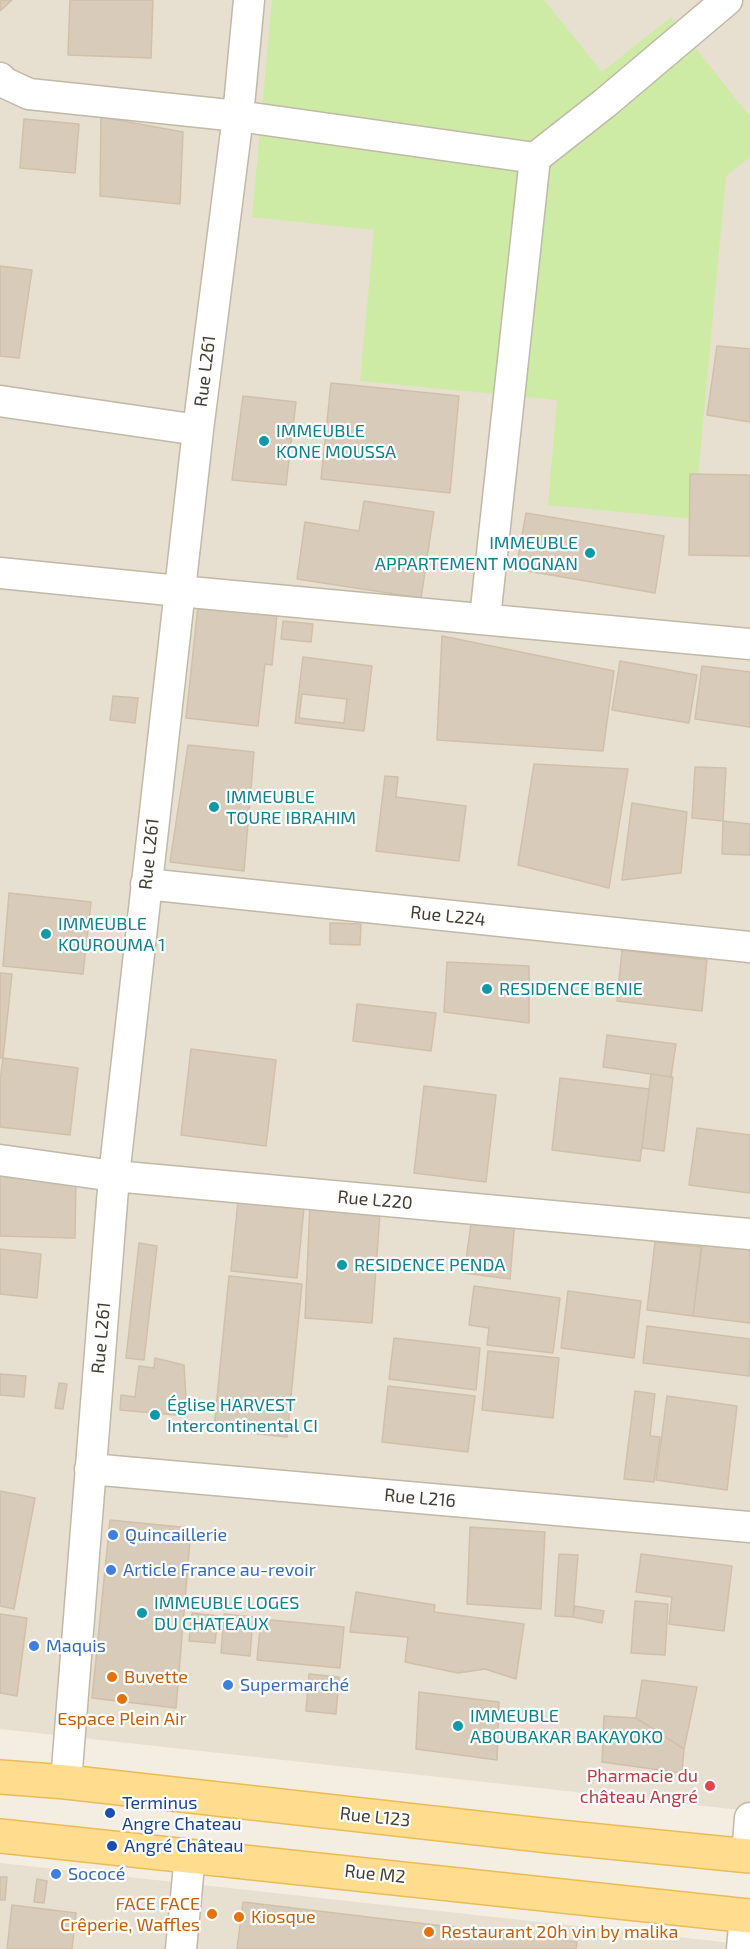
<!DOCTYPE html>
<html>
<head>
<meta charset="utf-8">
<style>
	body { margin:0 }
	canvas { display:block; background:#f3ede2 }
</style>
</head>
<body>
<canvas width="750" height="1949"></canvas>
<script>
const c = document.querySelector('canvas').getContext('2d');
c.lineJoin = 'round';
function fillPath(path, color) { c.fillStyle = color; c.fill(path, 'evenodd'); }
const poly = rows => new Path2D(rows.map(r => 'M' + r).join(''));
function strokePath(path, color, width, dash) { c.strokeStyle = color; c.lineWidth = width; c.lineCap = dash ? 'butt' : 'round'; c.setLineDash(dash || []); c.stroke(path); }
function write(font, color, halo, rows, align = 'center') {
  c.font = font + ' "Exo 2",sans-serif'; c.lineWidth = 4.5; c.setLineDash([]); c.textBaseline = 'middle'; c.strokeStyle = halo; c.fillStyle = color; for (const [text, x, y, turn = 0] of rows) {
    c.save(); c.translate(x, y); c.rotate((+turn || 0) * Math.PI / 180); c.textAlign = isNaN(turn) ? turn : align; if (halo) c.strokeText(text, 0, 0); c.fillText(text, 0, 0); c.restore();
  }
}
fillPath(poly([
	[0,0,750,0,750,1811,0,1729],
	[0,1863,750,1945,750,1949,0,1949]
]), '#e7dfcf');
fillPath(poly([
	[272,0,544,0,602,72,671,17,750,117,750,157,726,176,694,519,548,505,557,400,360,381,374,230,252,217]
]), '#ceeba6');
const building = poly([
	[0,0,12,0,0,11,0,0],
	[70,0,153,0,151,58,68,55,70,0],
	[101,117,183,132,180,204,100,196,101,117],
	[24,119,79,124,75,173,20,168,24,119],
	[0,266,32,270,19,358,0,356,0,266],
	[717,346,750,349,750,422,707,415,717,346],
	[331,383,459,396,450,493,321,479,331,383],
	[243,396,296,402,286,485,232,480,243,396],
	[690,474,750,475,750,556,689,555,690,474],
	[364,501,434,512,421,598,297,579,305,522,359,531,364,501],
	[526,513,664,536,655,593,516,569,526,513],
	[198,606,277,614,272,665,265,664,258,726,186,718,198,606],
	[283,621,313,624,311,642,281,639,283,621],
	[442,636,614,671,603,751,437,740,442,636],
	[303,657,372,666,364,731,295,723,303,657],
	[620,661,697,675,689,723,612,710,620,661],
	[702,666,750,672,750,727,695,719,702,666],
	[302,694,347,699,344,723,299,718,302,694],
	[113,696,138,698,135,723,110,720,113,696],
	[188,745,254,752,244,871,170,862,188,745],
	[534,764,628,769,609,888,518,865,534,764],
	[695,767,726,768,723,821,692,818,695,767],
	[385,776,398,777,396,797,466,806,459,861,376,851,385,776],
	[632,803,687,812,681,873,622,880,632,803],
	[723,821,750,824,750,855,722,854,723,821],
	[9,893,91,902,83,974,3,966,9,893],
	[330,923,361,924,360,945,330,944,330,923],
	[622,950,707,960,702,1011,617,1001,622,950],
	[447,962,529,966,529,1023,444,1012,447,962],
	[0,973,12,974,3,1058,0,1058,0,973],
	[357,1004,436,1013,431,1051,353,1041,357,1004],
	[607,1035,676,1044,671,1077,603,1067,607,1035],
	[191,1049,276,1060,266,1146,181,1135,191,1049],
	[3,1058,78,1068,70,1135,0,1127,0,1081,3,1058],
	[651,1074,673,1077,664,1151,642,1148,651,1074],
	[560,1078,649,1089,640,1161,552,1150,560,1078],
	[424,1086,496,1095,486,1182,414,1173,424,1086],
	[697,1128,750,1135,750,1193,689,1185,697,1128],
	[0,1172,76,1174,75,1238,0,1236,0,1172],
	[238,1201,304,1208,297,1278,231,1271,238,1201],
	[310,1204,380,1213,372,1323,305,1318,310,1204],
	[472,1217,515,1219,510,1279,464,1273,472,1217],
	[703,1239,750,1245,750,1323,693,1316,703,1239],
	[655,1242,701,1247,693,1316,647,1310,655,1242],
	[139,1243,157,1246,144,1360,126,1358,139,1243],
	[0,1249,41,1254,37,1298,0,1294,0,1249],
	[229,1276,302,1284,287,1437,214,1429,229,1276],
	[474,1286,560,1298,553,1353,487,1345,489,1328,469,1325,474,1286],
	[568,1291,641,1301,634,1358,561,1348,568,1291],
	[647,1326,750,1339,749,1376,643,1363,647,1326],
	[394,1338,480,1348,476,1390,389,1379,394,1338],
	[488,1351,559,1358,553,1418,482,1410,488,1351],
	[155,1358,184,1365,187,1416,120,1410,121,1395,135,1397,139,1366,154,1368,155,1358],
	[0,1374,26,1376,24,1397,0,1395,0,1374],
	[59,1383,67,1384,63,1409,55,1408,59,1383],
	[388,1386,475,1396,468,1452,382,1442,388,1386],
	[635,1391,655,1394,650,1436,660,1437,654,1482,624,1479,635,1391],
	[667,1396,737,1406,727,1490,656,1480,667,1396],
	[0,1491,35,1498,14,1609,0,1606,0,1491],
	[110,1520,191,1528,176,1708,92,1698,110,1520],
	[470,1527,545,1532,541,1609,467,1604,470,1527],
	[559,1554,578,1555,573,1617,555,1616,559,1554],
	[641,1554,732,1566,724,1631,669,1624,672,1597,636,1592,641,1554],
	[356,1592,435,1605,434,1612,524,1624,516,1679,485,1669,458,1673,405,1662,408,1637,350,1632,356,1592],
	[635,1601,668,1604,665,1655,631,1653,635,1601],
	[575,1606,604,1611,602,1623,573,1617,575,1606],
	[192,1613,218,1616,215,1643,189,1641,192,1613],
	[0,1614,27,1618,17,1696,0,1693,0,1614],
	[224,1614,253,1617,250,1656,221,1653,224,1614],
	[261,1619,344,1627,340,1668,257,1660,261,1619],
	[309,1674,339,1677,336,1714,306,1711,309,1674],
	[642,1680,697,1687,684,1749,636,1718,642,1680],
	[419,1692,499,1702,497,1760,416,1749,419,1692],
	[604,1716,636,1718,684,1749,682,1773,602,1762,604,1716],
	[0,1877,7,1877,5,1900,0,1900,0,1877],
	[37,1879,47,1881,44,1903,34,1902,37,1879],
	[243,1902,577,1942,576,1949,237,1949,243,1902],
	[12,1905,76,1913,72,1949,7,1949,12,1905]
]);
fillPath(building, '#d8cbb9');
strokePath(building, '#d0c0a9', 1.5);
const minor = poly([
	[0,78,5,83,29,94,238,116,535,158,605,103,727,0],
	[0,401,198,430],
	[0,573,179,591,750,644],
	[485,618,535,158],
	[146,884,750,947],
	[0,1160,114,1176,750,1234],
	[90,1469,750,1527],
	[66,1782,114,1176,198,430,238,116,249,0],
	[747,1856,750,1818],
	[181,1949,190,1855],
	[742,1949,745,1915]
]);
const major = poly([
	[0,1777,66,1782,549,1836,750,1856],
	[0,1836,750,1916]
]);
strokePath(minor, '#c1b8a7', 33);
strokePath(major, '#edbb55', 36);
strokePath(minor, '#fff', 30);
strokePath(major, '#ffdc8e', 33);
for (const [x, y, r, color] of [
	[264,441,6,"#0f9aa8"],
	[590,553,6,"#0f9aa8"],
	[214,807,6,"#0f9aa8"],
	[46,934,6,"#0f9aa8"],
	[487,989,6,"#0f9aa8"],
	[342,1265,6,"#0f9aa8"],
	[155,1415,6,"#0f9aa8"],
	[113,1535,6,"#3f7fe0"],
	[111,1570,6,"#3f7fe0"],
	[142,1613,6,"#0f9aa8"],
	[34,1646,6,"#3f7fe0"],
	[112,1677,6,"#e8710a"],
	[228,1685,6,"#3f7fe0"],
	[122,1699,6,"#e8710a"],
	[458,1726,6,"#0f9aa8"],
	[710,1786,6,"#e0444e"],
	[110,1813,6,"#1a4fb4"],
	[112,1846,6,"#1a4fb4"],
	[56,1874,6,"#3f7fe0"],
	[212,1914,6,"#e8710a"],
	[239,1917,6,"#e8710a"],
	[429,1932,6,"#e8710a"]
]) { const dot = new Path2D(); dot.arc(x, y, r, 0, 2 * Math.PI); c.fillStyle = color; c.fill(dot); strokePath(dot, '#fff', 2); }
write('18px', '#443d32', '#fff', [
	["Rue L261",205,371,-83],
	["Rue L261",149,854,-84],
	["Rue L224",448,916,6],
	["Rue L220",375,1200,5],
	["Rue L261",101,1338,-85],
	["Rue L216",420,1498,5],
	["Rue L123",375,1817,6],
	["Rue M2",375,1874,6]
]);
write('18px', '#0d838f', '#fff', [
	["IMMEUBLE",276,431],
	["KONE MOUSSA",276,452],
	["IMMEUBLE",578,543,"right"],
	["APPARTEMENT MOGNAN",578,564,"right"],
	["IMMEUBLE",226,797],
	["TOURE IBRAHIM",226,818],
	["IMMEUBLE",58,924],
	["KOUROUMA 1",58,945],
	["RESIDENCE BENIE",499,989],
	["RESIDENCE PENDA",354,1265],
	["Église HARVEST",167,1405],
	["Intercontinental CI",167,1426],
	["IMMEUBLE LOGES",154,1603],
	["DU CHATEAUX",154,1624],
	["IMMEUBLE",470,1716],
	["ABOUBAKAR BAKAYOKO",470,1737]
], 'left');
write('18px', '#366cbe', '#fff', [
	["Quincaillerie",125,1535],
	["Article France au-revoir",123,1570],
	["Maquis",46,1646],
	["Supermarché",240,1685],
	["Sococé",68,1874]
], 'left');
write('18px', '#c56008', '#fff', [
	["Buvette",124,1677],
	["Espace Plein Air",122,1719,"center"],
	["FACE FACE",200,1904,"right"],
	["Crêperie, Waffles",200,1925,"right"],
	["Kiosque",251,1917],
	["Restaurant 20h vin by malika",441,1932]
], 'left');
write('18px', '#be3a42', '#fff', [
	["Pharmacie du",698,1776],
	["château Angré",698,1797]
], 'right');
write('18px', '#164399', '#fff', [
	["Terminus",122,1803],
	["Angre Chateau",122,1824],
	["Angré Château",124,1846]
], 'left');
</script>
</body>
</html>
